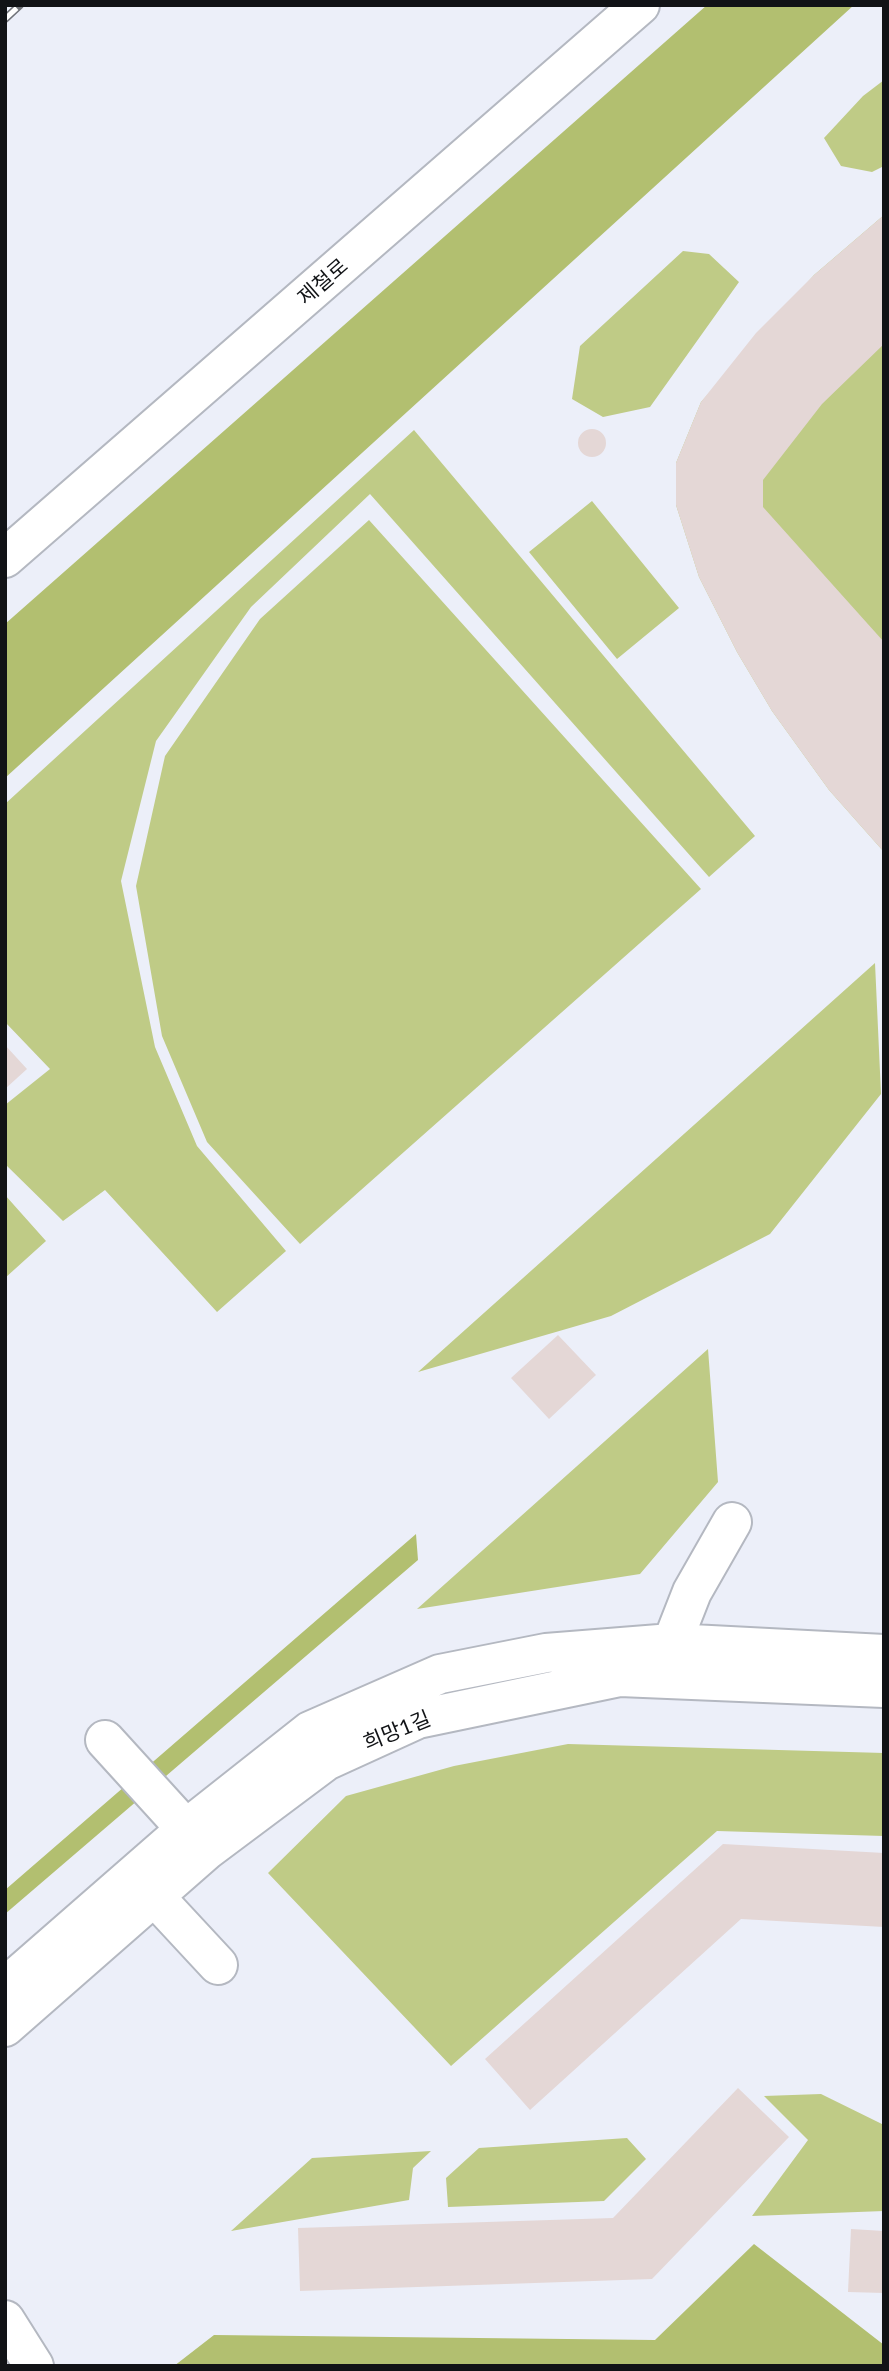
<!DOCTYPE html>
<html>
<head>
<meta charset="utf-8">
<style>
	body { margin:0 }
	#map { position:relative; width:889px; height:2371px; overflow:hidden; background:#eceff9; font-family:Lato,sans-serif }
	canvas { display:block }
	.frame { position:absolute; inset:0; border:7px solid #111316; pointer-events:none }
</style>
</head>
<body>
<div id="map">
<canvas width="889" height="2371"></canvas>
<div class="frame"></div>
</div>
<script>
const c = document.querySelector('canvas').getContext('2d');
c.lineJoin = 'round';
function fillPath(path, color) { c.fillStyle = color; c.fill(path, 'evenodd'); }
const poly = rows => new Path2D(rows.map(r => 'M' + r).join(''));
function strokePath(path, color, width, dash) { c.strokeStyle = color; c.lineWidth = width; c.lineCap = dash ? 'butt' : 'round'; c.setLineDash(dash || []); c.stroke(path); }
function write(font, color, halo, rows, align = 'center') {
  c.font = font + ' Lato,"Noto Sans KR",sans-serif'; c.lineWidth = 5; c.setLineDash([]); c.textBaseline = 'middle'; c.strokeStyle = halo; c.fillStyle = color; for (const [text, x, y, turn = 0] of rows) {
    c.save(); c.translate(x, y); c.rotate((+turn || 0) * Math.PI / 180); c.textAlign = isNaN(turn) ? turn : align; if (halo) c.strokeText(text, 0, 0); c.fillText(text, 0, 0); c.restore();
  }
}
fillPath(poly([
	[884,80,884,166,872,172,841,166,824,138,863,96],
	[884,215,884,852,829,790,772,711,737,652,699,577,676,505,676,463,701,402,814,275],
	[683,251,709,254,739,282,650,407,603,417,572,399,580,346],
	[414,430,755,836,709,877,370,494,251,607,156,741,121,881,155,1047,197,1146,286,1251,217,1312,105,1190,63,1221,5,1164,5,1105,50,1069,5,1022,5,804],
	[592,501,679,608,617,659,529,552],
	[369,520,701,889,300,1244,207,1142,162,1036,136,886,165,756,260,619],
	[875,963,881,1094,770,1234,611,1316,418,1372],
	[5,1195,46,1241,5,1278],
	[708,1349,718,1482,640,1574,417,1609],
	[568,1744,884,1753,884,1836,717,1831,451,2066,268,1873,346,1796,454,1766],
	[821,2094,884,2125,884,2211,752,2216,808,2140,764,2096],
	[627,2138,646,2159,604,2201,448,2207,446,2178,479,2148],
	[431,2151,413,2168,409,2200,231,2231,312,2158]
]), '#bfcb86');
fillPath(poly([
	[707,5,854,5,5,778,5,624],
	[416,1534,418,1560,5,1914,5,1890],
	[754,2244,884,2345,884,2366,174,2366,214,2335,655,2340]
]), '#b2bf70');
fillPath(poly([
	[884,215,884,344,822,404,763,480,763,507,884,642,884,852,829,790,772,711,737,652,699,577,676,505,676,463,701,402,756,333,814,275],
	'578 443a14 14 0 1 1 28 0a14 14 0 1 1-28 0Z',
	[5,1045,27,1069,5,1089],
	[558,1335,596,1375,549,1419,511,1378],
	[723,1844,884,1853,884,1927,741,1919,530,2110,485,2059],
	[738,2088,789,2137,652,2279,300,2291,298,2228,613,2218],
	[851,2229,884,2231,884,2293,848,2292]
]), '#e4d7d6');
const minor = poly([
	[672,1643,692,1592,732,1522],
	[105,1740,186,1829],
	[153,1895,218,1965],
	[5,1987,186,1829,310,1731,440,1674,546,1653,672,1643,884,1654],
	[5,2027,207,1850,326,1761,418,1719,620,1677,884,1688],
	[5,2320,34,2366]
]);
const major = poly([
	[5,558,640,5]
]);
strokePath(minor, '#b4b8c1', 42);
strokePath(major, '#b4b8c1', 42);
strokePath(minor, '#fff', 38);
strokePath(major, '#fff', 38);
const rail = poly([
	[5,19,20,5]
]);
strokePath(rail, '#71747a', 8);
strokePath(rail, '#fff', 5, [16]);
write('21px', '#111316', '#fff', [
	["제철로",323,282,-41],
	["희망1길",397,1731,-22]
]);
</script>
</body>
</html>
